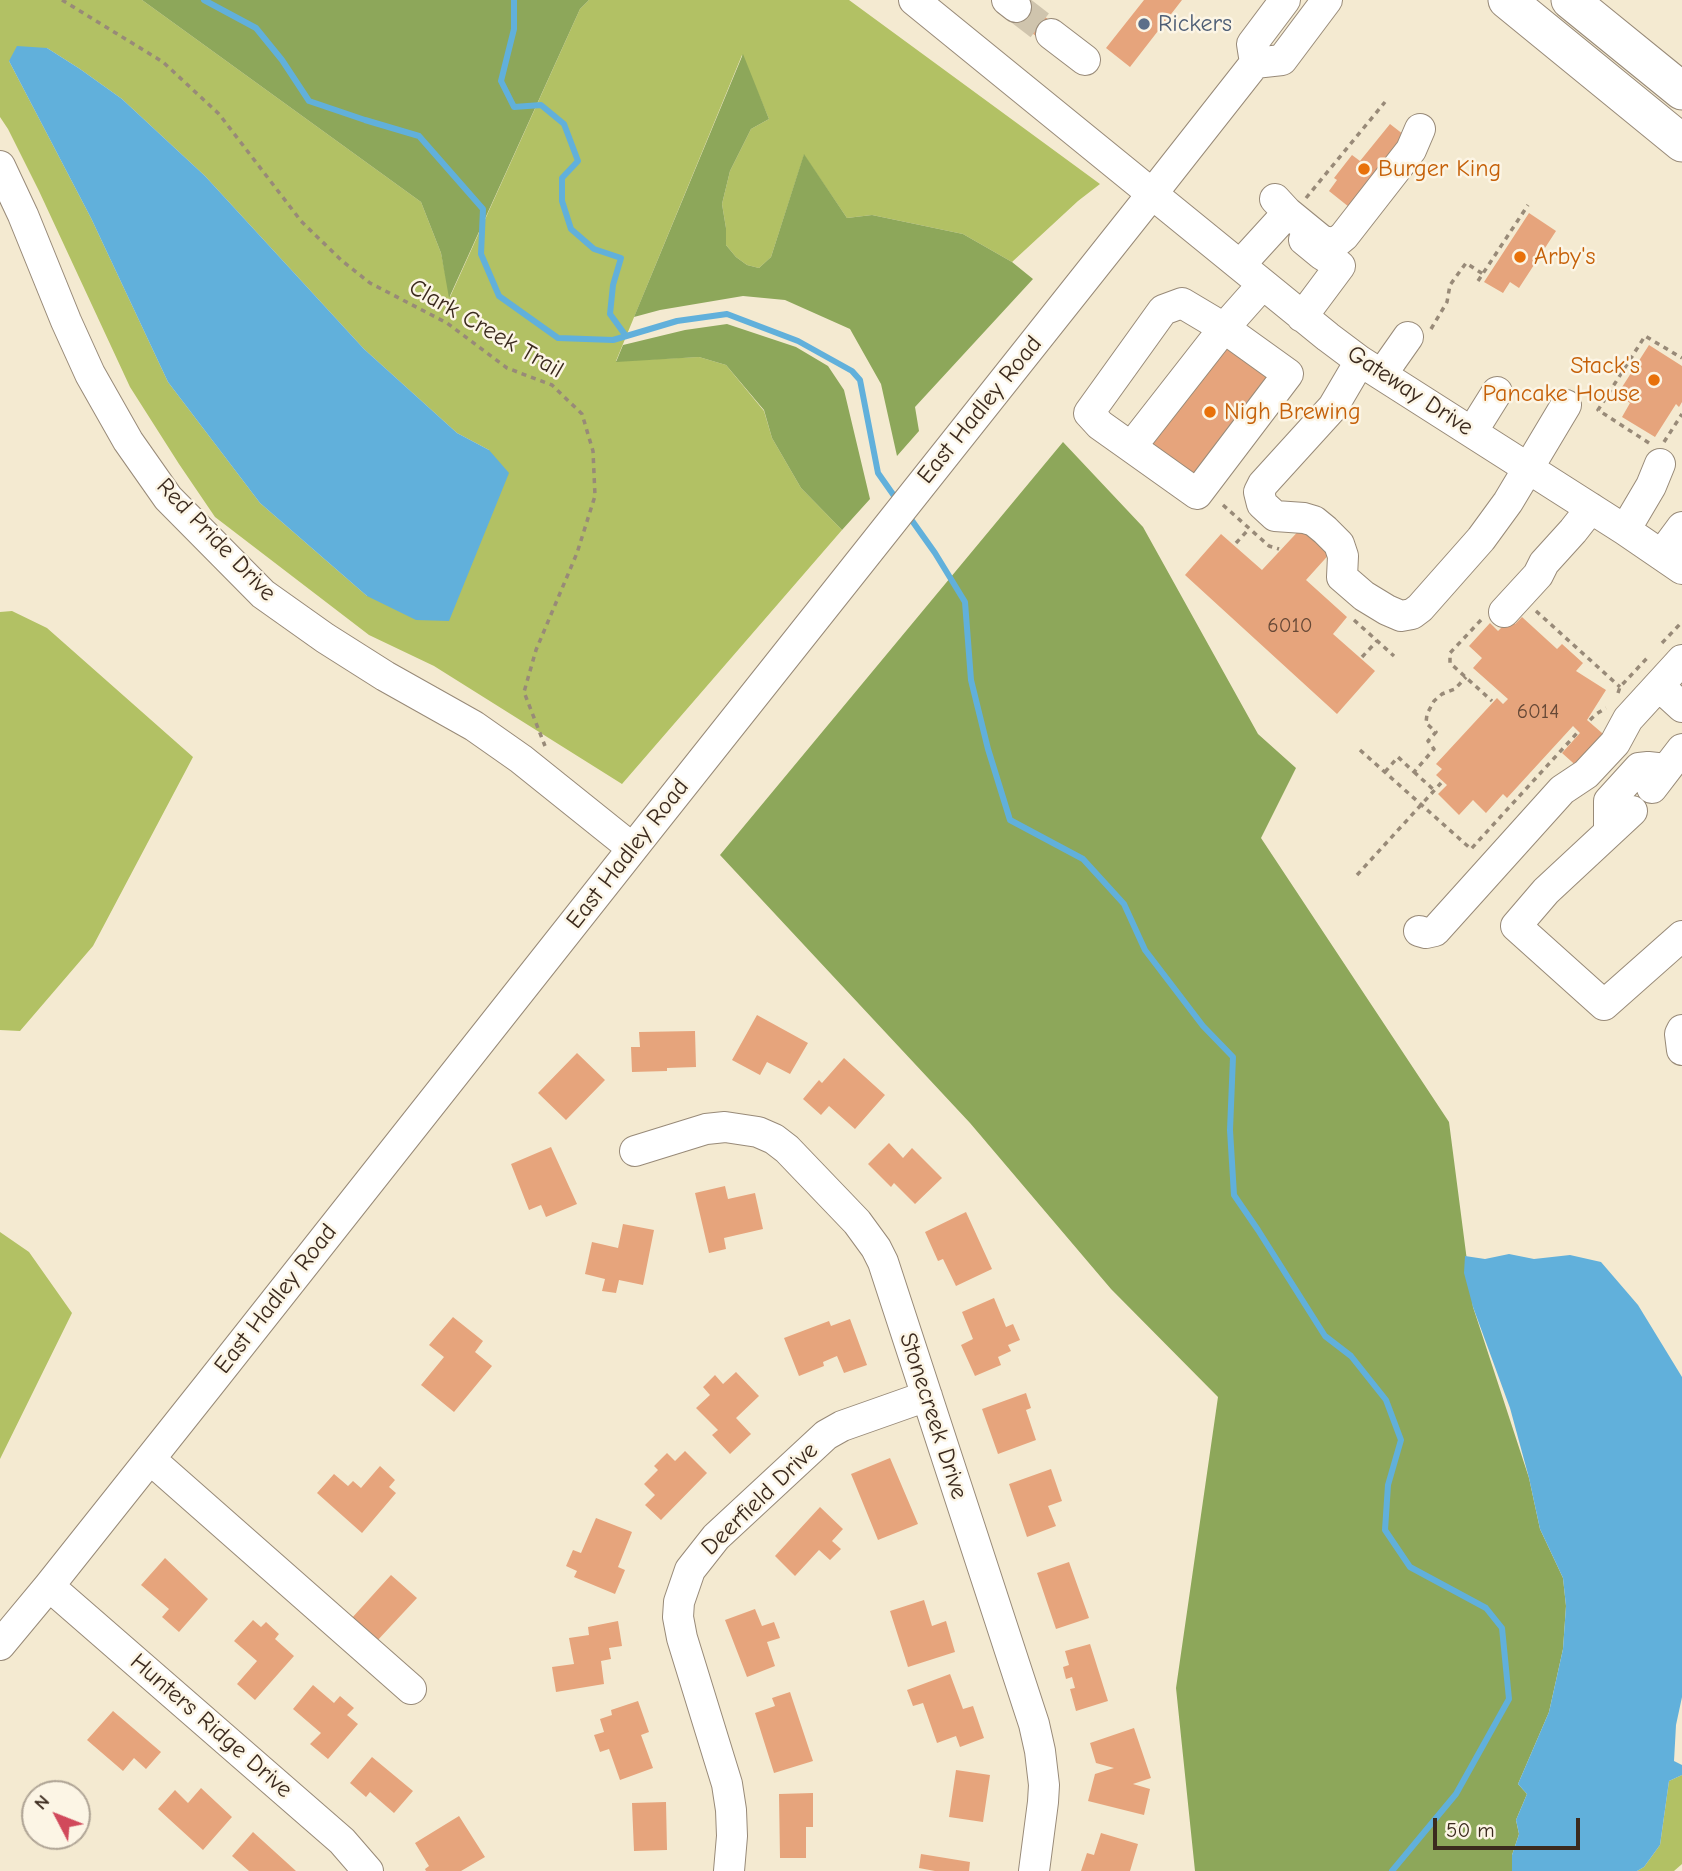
<!DOCTYPE html>
<html>
<head>
<meta charset="utf-8">
<style>
	body { margin:0 }
	#map { position:relative; width:1682px; height:1871px; overflow:hidden; background:#f4ead1; font-family:"Comic Neue",sans-serif }
	canvas { display:block }
	.north { position:absolute; left:21px; top:1780px; width:70px; height:70px; box-sizing:border-box; background:#fcf5e5; border:2px solid #afa495; border-radius:50%; rotate:312deg; font-size:19px; font-weight:700; line-height:28px; text-align:center; color:#3b2a1e }
	.north::after { content:''; display:block; margin:auto; width:24px; height:32px; background:#d1495b; clip-path:polygon(50% 0,100% 100%,50% 72%,0 100%) }
	.scale { position:absolute; left:1433px; top:1818px; width:147px; height:32px; box-sizing:border-box; border:4px solid #3b2a1e; border-top:0; padding-left:9px; font-size:21px; line-height:24px; white-space:nowrap; color:#3b2a1e; -webkit-text-stroke:5px #fcf5e5; paint-order:stroke }
</style>
</head>
<body>
<div id="map">
<canvas width="1682" height="1871"></canvas>
<div class="north">N</div>
<div class="scale">50 m</div>
</div>
<script>
const c = document.querySelector('canvas').getContext('2d');
c.lineJoin = 'round';
function fillPath(path, color) { c.fillStyle = color; c.fill(path, 'evenodd'); }
const poly = rows => new Path2D(rows.map(r => 'M' + r).join(''));
function strokePath(path, color, width, dash) { c.strokeStyle = color; c.lineWidth = width; c.lineCap = dash ? 'butt' : 'round'; c.setLineDash(dash || []); c.stroke(path); }
function write(font, color, halo, rows, align = 'center') {
  c.font = font + ' "Comic Neue",sans-serif'; c.lineWidth = 5; c.setLineDash([]); c.textBaseline = 'middle'; c.strokeStyle = halo; c.fillStyle = color; for (const [text, x, y, turn = 0] of rows) {
    c.save(); c.translate(x, y); c.rotate((+turn || 0) * Math.PI / 180); c.textAlign = isNaN(turn) ? turn : align; if (halo) c.strokeText(text, 0, 0); c.fillText(text, 0, 0); c.restore();
  }
}
fillPath(poly([
	[0,0,142,0,421,202,441,253,450,297,580,9,589,0,849,0,1100,184,1078,201,1012,262,963,234,872,215,847,218,804,155,771,257,759,268,747,265,736,257,726,245,726,228,722,204,730,171,751,129,769,119,742,55,616,361,699,357,726,365,764,411,772,438,801,488,842,530,622,784,434,666,369,635,215,517,179,464,130,387,39,191,8,129,0,117],
	[47,48,80,69,122,99,205,176,364,349,457,433,489,450,367,596,260,503,168,382,91,218,9,61],
	[12,611,47,628,193,757,93,946,20,1031,0,1030,0,612],
	[0,1232,29,1252,72,1313,0,1459],
	[1682,1775,1682,1864,1674,1871,1637,1871,1644,1867,1660,1845,1669,1781]
]), '#b2c164');
fillPath(poly([
	[142,0,589,0,580,9,449,298,441,253,421,202],
	[743,54,769,119,751,129,730,171,722,204,726,228,726,245,736,257,747,265,759,268,771,257,804,154,847,218,872,215,963,234,1012,262,1033,279,915,407,919,431,897,456,881,384,850,329,785,300,743,296,660,310,634,317],
	[727,324,796,347,828,366,844,390,870,499,842,530,801,488,772,438,764,410,726,365,699,357,616,362,623,345,685,330],
	[1063,442,1143,527,1258,734,1296,768,1261,838,1449,1122,1473,1307,1529,1478,1540,1529,1563,1578,1566,1606,1563,1649,1549,1712,1518,1784,1527,1794,1516,1820,1519,1834,1512,1855,1512,1871,1195,1871,1176,1688,1218,1397,1111,1289,970,1123,720,855]
]), '#8da75a');
fillPath(poly([
	[17,46,47,48,80,69,122,99,205,176,364,349,457,433,489,450,509,473,449,621,416,620,367,596,260,503,168,382,91,218,9,61],
	[1509,1254,1534,1259,1570,1255,1601,1262,1638,1305,1682,1377,1682,1697,1676,1725,1674,1761,1682,1765,1682,1775,1669,1781,1660,1845,1644,1867,1637,1871,1512,1871,1512,1855,1519,1834,1516,1820,1527,1794,1518,1784,1549,1712,1563,1649,1566,1606,1563,1578,1540,1529,1529,1478,1510,1408,1473,1307,1464,1273,1465,1256,1485,1259]
]), '#61b0db');
strokePath(poly([
	[204,0,256,28,282,60,309,101,365,120,419,136,483,209,481,254,499,296,558,338,613,340,677,321,727,314,798,341,852,371,860,380,878,473,897,500],
	[514,0,514,29,501,81,514,107,541,105,564,124,578,161,562,178,562,201,571,229,594,249,621,258,613,285,610,314,626,336],
	[908,515,935,553,965,602,971,680,988,749,1010,820,1083,859,1124,904,1145,950,1203,1026,1233,1057,1230,1130,1234,1195,1258,1230,1325,1336,1351,1356,1386,1400,1401,1440,1388,1485,1385,1530,1410,1567,1486,1608,1502,1628,1509,1699,1456,1794,1392,1871]
]), '#61b0db', 6);
fillPath(poly([
	[1023,0,1057,26,1044,42,1009,16],
	[1144,0,1182,0,1130,67,1106,48],
	[1390,124,1408,138,1354,211,1329,191,1337,180,1334,178,1352,155,1360,161],
	[1529,213,1556,231,1519,288,1510,282,1503,293,1484,282],
	[1224,338,1277,378,1196,482,1145,446],
	[1649,345,1682,366,1682,402,1679,407,1676,404,1655,437,1622,417,1630,403,1617,395],
	[1305,524,1333,550,1306,580,1347,617,1333,634,1375,671,1337,714,1185,575,1221,534,1262,570],
	[1522,617,1557,649,1562,644,1583,663,1576,671,1606,690,1587,720,1609,739,1581,770,1562,753,1580,733,1573,726,1507,798,1503,794,1486,813,1473,800,1459,815,1438,794,1447,785,1436,775,1442,769,1436,764,1497,698,1503,704,1508,699,1473,668,1482,658,1469,646,1490,623,1498,631,1510,619,1515,624],
	[757,1015,808,1043,790,1074,767,1062,760,1075,732,1060],
	[695,1031,696,1067,667,1068,667,1071,632,1072,631,1047,640,1047,639,1032],
	[577,1053,605,1080,566,1120,538,1093],
	[844,1058,885,1095,855,1129,829,1106,821,1115,803,1099,819,1080,822,1083],
	[889,1143,903,1158,912,1148,942,1178,915,1204,894,1183,891,1187,868,1164],
	[551,1147,577,1204,546,1217,541,1205,529,1210,511,1164],
	[725,1186,728,1199,755,1193,763,1229,724,1238,726,1249,709,1253,695,1193],
	[966,1212,992,1269,956,1286,943,1259,938,1261,925,1232],
	[623,1224,654,1230,643,1285,619,1280,616,1293,602,1291,605,1279,585,1274,592,1242,618,1248],
	[994,1298,1006,1327,1013,1324,1020,1340,1008,1345,1011,1351,998,1357,1001,1365,975,1376,961,1345,973,1339,962,1312],
	[453,1317,483,1341,475,1352,492,1366,454,1412,421,1385,444,1357,429,1345],
	[850,1319,867,1365,844,1373,837,1356,823,1362,824,1366,799,1376,784,1338,829,1321,831,1326],
	[736,1372,759,1396,736,1418,751,1434,730,1454,712,1435,718,1430,696,1408,710,1395,703,1387,715,1375,723,1384],
	[1026,1393,1031,1408,1026,1410,1036,1440,998,1454,982,1409],
	[685,1451,707,1473,661,1520,645,1505,655,1495,644,1484,658,1470,654,1466,667,1453,675,1461],
	[890,1458,918,1524,878,1540,851,1474],
	[380,1466,395,1480,389,1487,396,1493,362,1533,317,1493,334,1474,348,1486,353,1481,361,1488],
	[1051,1469,1062,1501,1048,1506,1056,1526,1027,1537,1009,1484],
	[820,1507,843,1529,832,1541,841,1549,830,1560,819,1550,795,1576,775,1556],
	[596,1518,632,1532,618,1567,625,1570,615,1594,574,1577,577,1571,566,1566,573,1550,581,1553],
	[165,1558,208,1599,179,1632,162,1617,169,1609,141,1585],
	[1069,1562,1089,1618,1056,1629,1037,1573],
	[391,1575,417,1598,376,1642,351,1619],
	[924,1600,932,1626,946,1621,955,1652,908,1667,890,1611],
	[755,1609,762,1626,774,1622,780,1638,767,1642,775,1666,747,1677,725,1620],
	[253,1620,261,1627,266,1622,279,1634,275,1639,294,1656,255,1700,237,1684,257,1661,234,1641],
	[618,1621,622,1646,609,1648,611,1659,601,1661,604,1684,556,1692,552,1667,574,1664,569,1638,589,1635,588,1627],
	[1090,1644,1108,1701,1076,1711,1070,1689,1075,1688,1072,1677,1066,1679,1063,1667,1069,1665,1065,1651],
	[950,1674,963,1709,973,1706,984,1738,960,1747,956,1736,937,1743,923,1703,913,1706,907,1690],
	[313,1685,334,1703,340,1696,354,1708,347,1715,358,1724,328,1759,310,1744,321,1733,293,1709],
	[790,1692,813,1761,774,1773,755,1713,775,1706,772,1698],
	[638,1701,649,1732,641,1735,653,1768,620,1780,609,1749,600,1752,594,1735,604,1732,600,1719,612,1715,611,1710],
	[113,1711,161,1752,146,1769,134,1758,123,1771,87,1740],
	[1134,1728,1151,1778,1133,1784,1150,1789,1144,1815,1088,1801,1095,1774,1114,1768,1096,1763,1090,1743],
	[372,1757,413,1791,394,1813,370,1792,366,1797,350,1783],
	[956,1770,990,1775,983,1822,949,1817],
	[201,1788,232,1817,203,1850,158,1809,175,1790,188,1803],
	[813,1793,813,1827,806,1827,806,1858,780,1858,779,1794],
	[666,1802,667,1850,634,1851,632,1803],
	[459,1816,485,1857,461,1871,426,1871,425,1869,429,1866,415,1843],
	[253,1832,296,1871,249,1871,232,1856],
	[1101,1833,1138,1844,1130,1871,1081,1871,1087,1853,1094,1855],
	[921,1854,970,1862,969,1871,935,1871,919,1868]
]), '#e6a47c');
strokePath(poly([
	[1016,7,1051,34]
]), '#cfc4ad', 30, [30, 15]);
const minor = poly([
	[914,0,1328,337,1360,361,1625,530,1682,569],
	[1007,0,1016,7],
	[1051,34,1085,60],
	[1255,63,1282,60,1327,0],
	[0,166,23,215,66,321,90,374,128,441,168,498,263,594,325,638,385,676,474,726,521,759,632,848],
	[1275,199,1287,212,1320,239,1327,243,1338,241,1344,236,1411,150,1420,129],
	[1240,265,1281,220],
	[1302,317,1340,266,1321,254,1304,240],
	[1360,361,1333,407,1263,484,1259,492,1262,504,1275,516,1304,518,1314,521,1325,530,1339,544,1343,556,1342,577,1364,596,1387,610,1401,616,1412,614,1420,608,1481,539,1508,502,1566,405],
	[1382,374,1408,337],
	[1472,432,1497,392],
	[1131,447,1197,494,1288,374,1224,328,1131,447,1100,425,1089,413,1163,310,1182,303,1224,328,1263,284],
	[1625,530,1651,486,1660,464],
	[1662,554,1682,527],
	[1504,612,1538,575,1544,563,1573,531,1591,508],
	[1659,686,1682,707],
	[1652,788,1682,749],
	[1632,811,1546,891,1516,926,1604,1005,1682,936],
	[1609,831,1609,801,1639,768,1648,767,1666,769],
	[1419,931,1426,933,1435,931,1562,790,1586,774,1615,743,1628,719,1682,660],
	[1682,1030,1680,1034,1682,1050],
	[635,1151,706,1129,725,1127,758,1132,774,1139,787,1149,857,1222,876,1248,883,1262,1034,1724,1040,1751,1044,1785,1043,1802,1034,1871],
	[150,1459,411,1689],
	[49,1586,342,1841,368,1871],
	[0,1645,49,1586,208,1386,648,829,1152,194,1255,63,1252,44,1285,0],
	[729,1871,732,1836,731,1810,727,1784,682,1638,678,1617,679,1602,690,1570,716,1537,826,1435,842,1426,927,1396]
]);
const major = poly([
	[1507,0,1682,143],
	[1570,0,1682,91]
]);
strokePath(minor, '#988a78', 32);
strokePath(major, '#988a78', 39);
strokePath(poly([
	[62,0,163,62,219,114,301,221,341,260,370,283,447,323,507,368,552,385,582,414,593,451,595,496,577,553,536,650,524,692,545,746],
	[1306,198,1385,102],
	[1478,281,1528,205],
	[1431,329,1447,302,1450,285,1466,263,1483,274],
	[1664,442,1682,414],
	[1649,443,1598,410,1645,336,1682,358],
	[1223,505,1269,546,1279,549],
	[1236,543,1249,529],
	[1536,611,1620,687],
	[1354,620,1394,656],
	[1481,620,1450,653,1450,663,1492,701],
	[1662,643,1682,622],
	[1362,657,1377,641],
	[1618,693,1620,687,1649,656],
	[1590,720,1596,714,1606,708],
	[1360,750,1471,849,1578,732],
	[1385,772,1398,757,1414,772,1434,749,1428,741,1436,732,1426,723,1427,714,1434,701,1442,694,1455,689,1466,677],
	[1414,772,1434,790],
	[1357,875,1441,783]
]), '#988a78', 3.5, [5, 5]);
strokePath(minor, '#fff', 30);
strokePath(major, '#fff', 37);
for (const [x, y, r, color] of [
	[1144,24,7,"#5c6f8a"],
	[1364,169,7,"#e8710a"],
	[1520,257,7,"#e8710a"],
	[1654,380,7,"#e8710a"],
	[1210,412,7,"#e8710a"]
]) { const dot = new Path2D(); dot.arc(x, y, r, 0, 2 * Math.PI); c.fillStyle = color; c.fill(dot); strokePath(dot, '#fcf5e5', 2.5); }
write('21px', '#664836', null, [
	["6010",1290,626],
	["6014",1538,712]
]);
write('24px', '#4e5e75', '#fcf5e5', [
	["Rickers",1158,24]
], 'left');
write('24px', '#c56008', '#fcf5e5', [
	["Burger King",1378,169],
	["Arby's",1534,257],
	["Stack's",1640,366,"right"],
	["Pancake House",1640,394,"right"],
	["Nigh Brewing",1224,412]
], 'left');
write('24px', '#3b2a1e', '#fcf5e5', [
	["Clark Creek Trail",486,329,30],
	["Gateway Drive",1410,391,33],
	["East Hadley Road",980,410,-51],
	["Red Pride Drive",216,540,46],
	["East Hadley Road",628,854,-52],
	["East Hadley Road",276,1299,-52],
	["Stonecreek Drive",933,1416,72],
	["Deerfield Drive",760,1499,-44],
	["Hunters Ridge Drive",211,1726,41]
]);
</script>
</body>
</html>
